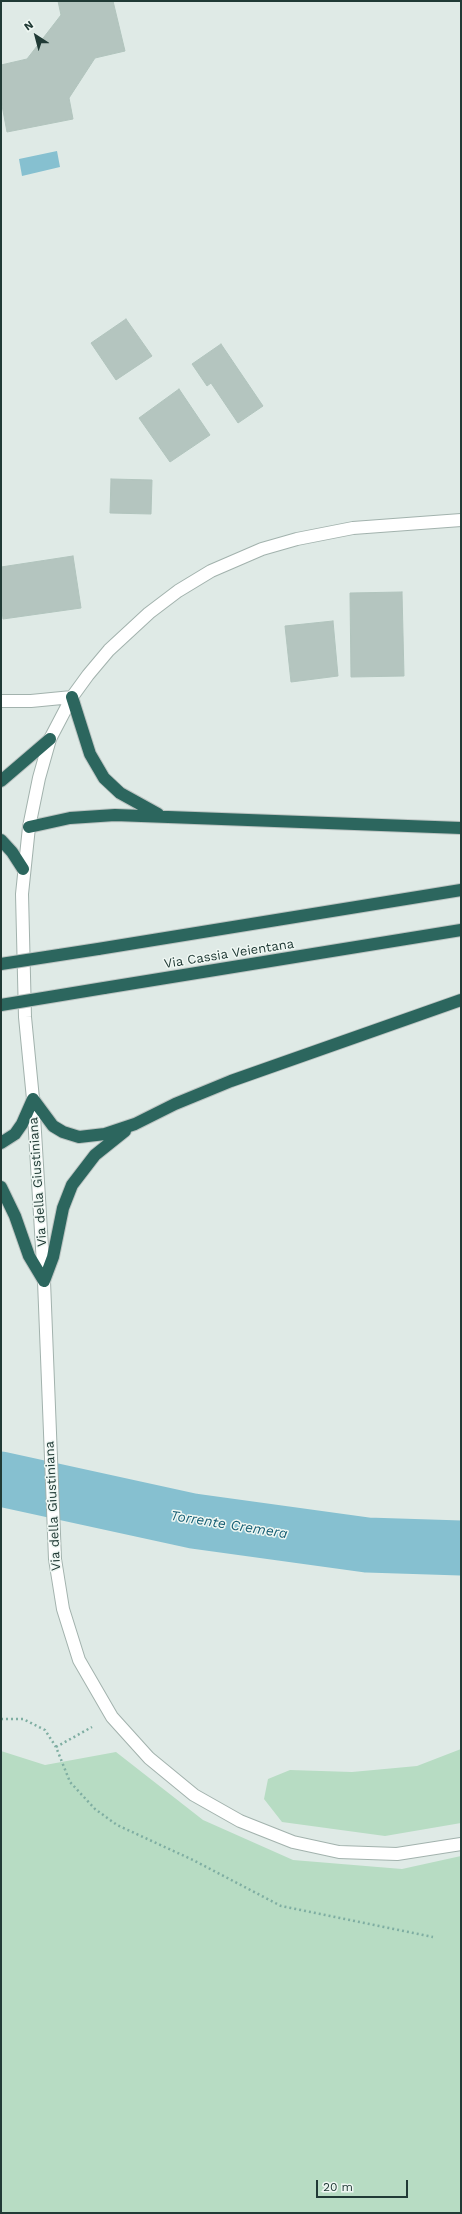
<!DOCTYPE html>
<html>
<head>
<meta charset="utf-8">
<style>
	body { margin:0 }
	#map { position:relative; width:462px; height:2214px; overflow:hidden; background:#dfeae6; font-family:"Work Sans",sans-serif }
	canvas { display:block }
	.frame { position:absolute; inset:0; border:2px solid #203a35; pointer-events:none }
	.north { position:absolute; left:16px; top:16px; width:40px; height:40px; -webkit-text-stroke:3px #eff7f3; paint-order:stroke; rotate:324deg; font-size:11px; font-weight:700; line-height:16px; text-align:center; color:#203a35 }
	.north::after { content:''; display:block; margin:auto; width:14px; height:18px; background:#203a35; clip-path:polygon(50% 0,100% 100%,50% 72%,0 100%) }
	.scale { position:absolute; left:316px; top:2180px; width:92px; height:18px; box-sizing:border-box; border:2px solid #203a35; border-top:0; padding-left:5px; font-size:12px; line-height:14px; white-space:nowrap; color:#203a35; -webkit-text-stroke:3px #eff7f3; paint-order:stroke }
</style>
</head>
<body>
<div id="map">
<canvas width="462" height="2214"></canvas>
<div class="frame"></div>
<div class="north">N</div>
<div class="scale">20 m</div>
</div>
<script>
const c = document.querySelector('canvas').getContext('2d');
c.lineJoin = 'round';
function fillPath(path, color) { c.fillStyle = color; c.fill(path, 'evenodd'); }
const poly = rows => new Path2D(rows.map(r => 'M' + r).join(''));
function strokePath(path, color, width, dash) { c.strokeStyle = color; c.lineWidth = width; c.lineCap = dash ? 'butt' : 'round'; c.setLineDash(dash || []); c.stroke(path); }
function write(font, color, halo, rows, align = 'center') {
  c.font = font + ' "Work Sans",sans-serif'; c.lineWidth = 3; c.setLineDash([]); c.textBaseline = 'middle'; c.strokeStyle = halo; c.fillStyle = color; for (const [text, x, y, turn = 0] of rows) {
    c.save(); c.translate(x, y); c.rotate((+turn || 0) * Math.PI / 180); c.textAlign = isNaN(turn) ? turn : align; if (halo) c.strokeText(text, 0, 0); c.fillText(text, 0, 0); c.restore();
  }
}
fillPath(poly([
	[461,1749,461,1823,385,1836,282,1822,264,1799,268,1779,290,1770,352,1772,417,1766],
	[1,1751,45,1765,116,1752,203,1820,293,1860,402,1869,461,1856,461,2213,1,2212]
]), '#b7dcc3');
fillPath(poly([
	[57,151,60,167,22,176,19,159]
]), '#86c0d0');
strokePath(poly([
	[1,1479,193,1521,367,1545,461,1548]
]), '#86c0d0', 55);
const building = poly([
	[58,1,113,1,125,51,95,58,69,98,73,119,7,132,1,100,1,65,27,59,61,15,58,1],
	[126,319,152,356,116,380,91,343,126,319],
	[221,344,263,406,238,423,211,383,207,386,192,364,221,344],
	[179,389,210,435,170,462,139,418,179,389],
	[111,479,152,480,151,514,110,513,111,479],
	[73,556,81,608,3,619,1,603,1,567,73,556],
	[402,592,404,676,351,677,350,593,402,592],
	[333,621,338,676,291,682,285,626,333,621]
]);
fillPath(building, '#b4c5bf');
strokePath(building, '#b1c4bd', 1);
const minor = poly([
	[461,520,353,528,297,539,262,549,211,571,178,591,149,613,109,650,88,675,72,697,50,739,39,778,29,827,22,894,25,1017,33,1099,44,1281,55,1559,63,1609,79,1660,112,1717,149,1758,194,1795,240,1821,293,1842,339,1852,397,1854,461,1844],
	[1,701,31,701,72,697]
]);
const highway = poly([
	[72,697,90,754,104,778,120,793,158,814],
	[1,781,50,739],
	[29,827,70,818,115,815,461,828],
	[1,840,12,852,23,869],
	[98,949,461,890],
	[104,988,461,930],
	[33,1099,53,1126,63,1132,79,1137,105,1134,135,1124,175,1104,231,1081,461,1000],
	[1,1143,15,1134,22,1124,33,1099],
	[1,1187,15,1216,29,1256,44,1281],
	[44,1281,53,1257,63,1208,72,1185,95,1155,125,1131]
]);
strokePath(minor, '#a2b2ad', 14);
strokePath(highway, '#bcc4c2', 14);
strokePath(poly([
	[1,1719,23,1719,45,1730,56,1747,70,1782,95,1809,117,1825,193,1860,281,1906,433,1937],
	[56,1747,92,1727]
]), '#7faea2', 2.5, [2, 3]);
strokePath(minor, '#fff', 12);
strokePath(highway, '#2c665e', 12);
const highwayBridge = poly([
	[1,964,98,949],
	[1,1005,104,988]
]);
strokePath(highwayBridge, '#bcc4c2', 14, []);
strokePath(highwayBridge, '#2c665e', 12);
write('13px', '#203a35', '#eff7f3', [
	["Via Cassia Veientana",229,954,-9],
	["Via della Giustiniana",38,1182,-94],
	["Via della Giustiniana",53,1506,-93]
]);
write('italic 14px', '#1a6176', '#eff7f3', [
	["Torrente Cremera",229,1525,9]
]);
</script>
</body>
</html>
